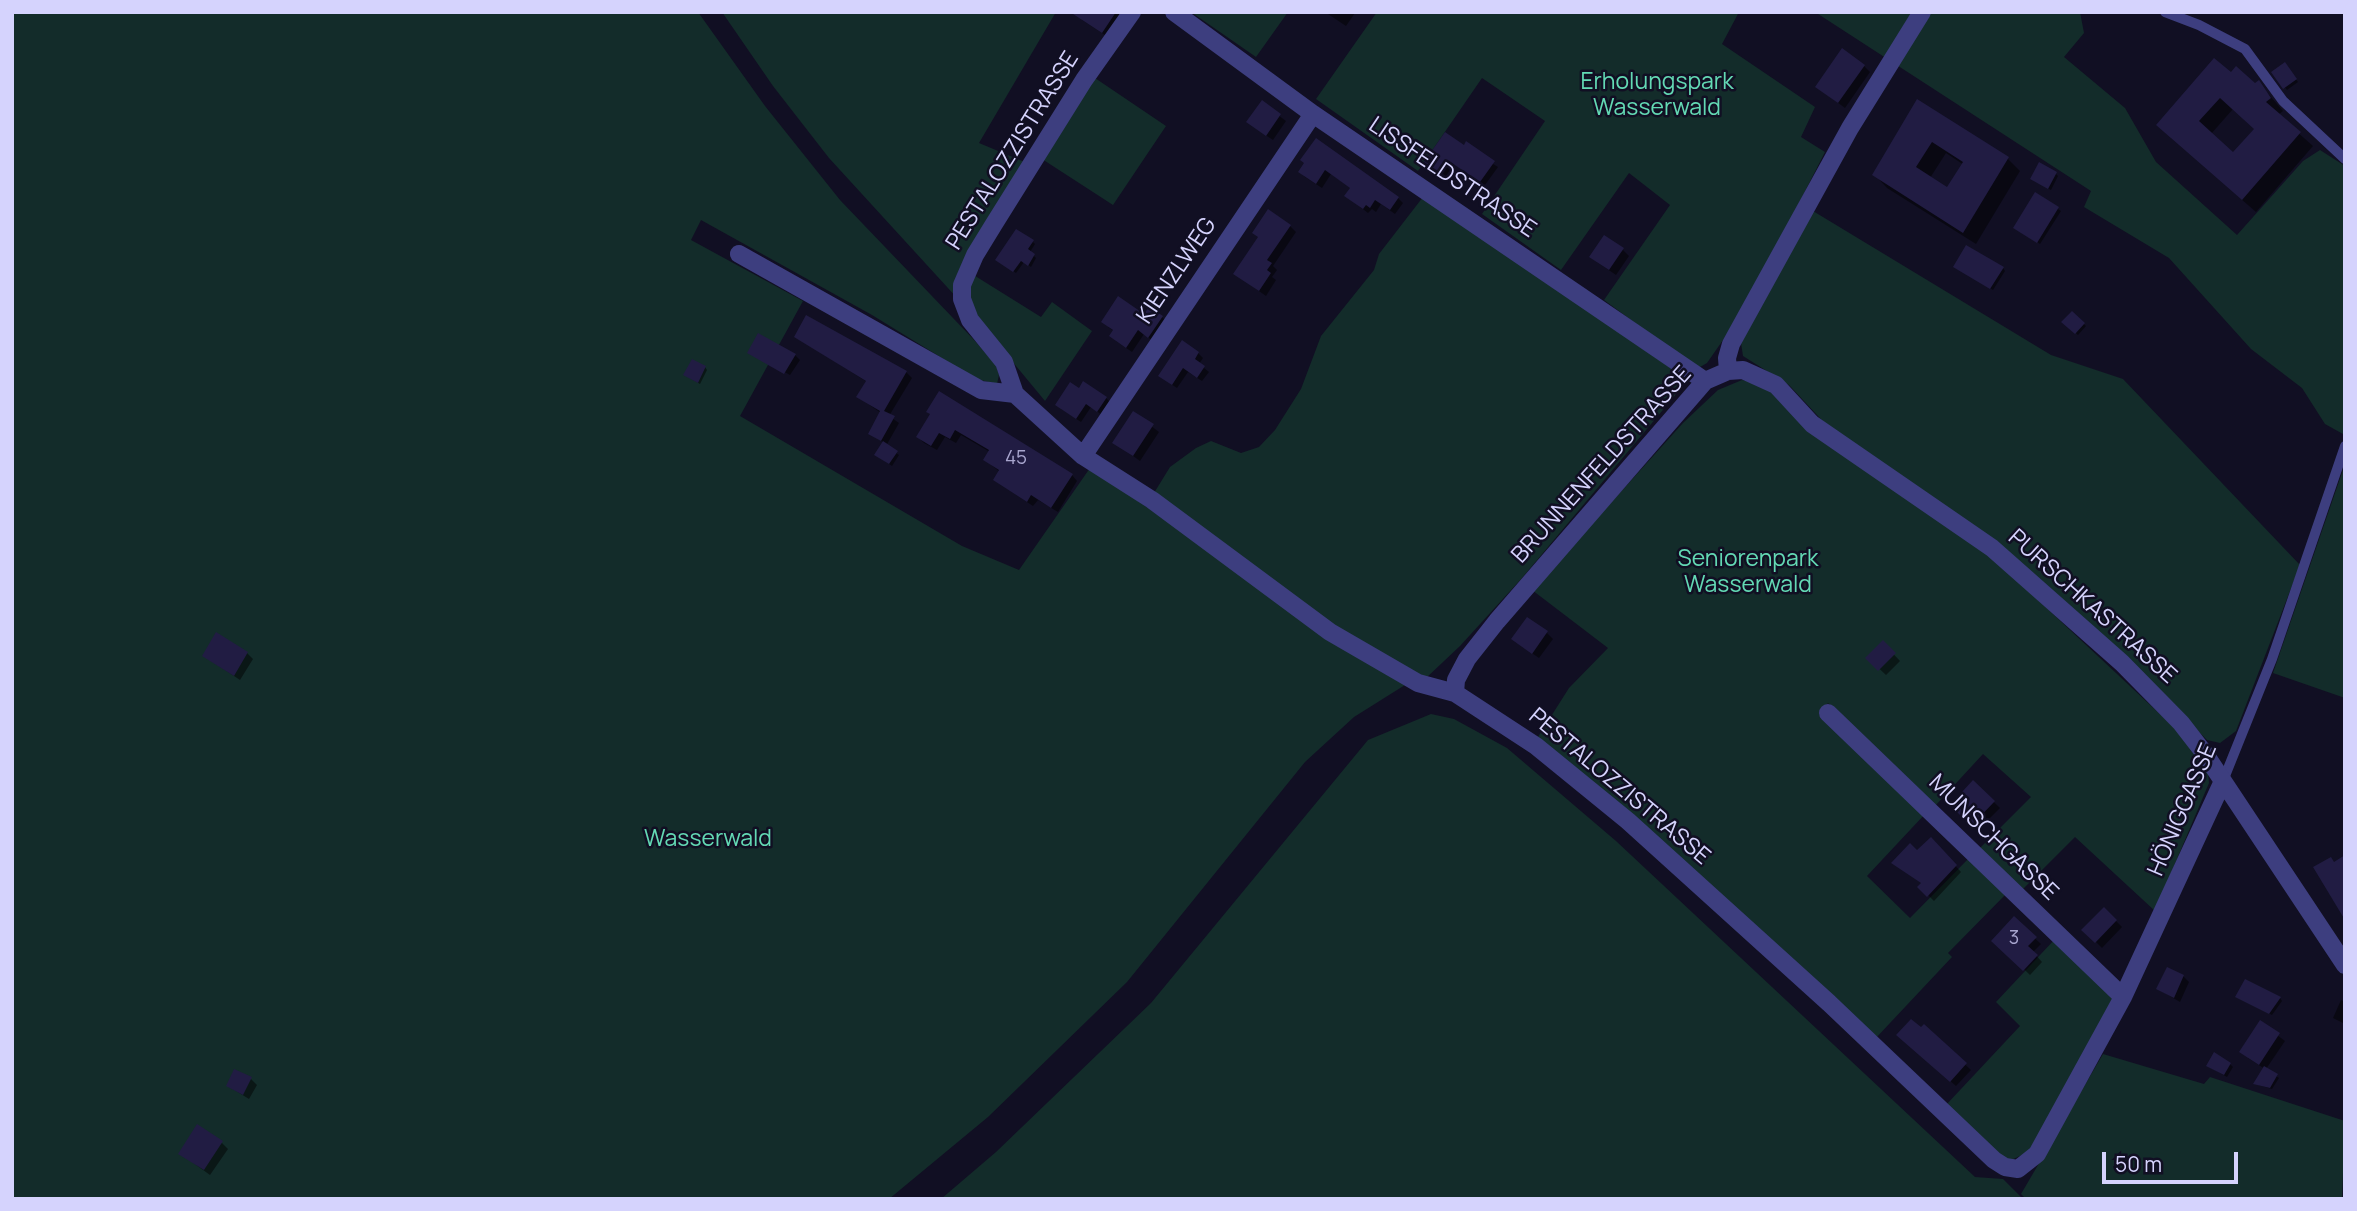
<!DOCTYPE html>
<html>
<head>
<meta charset="utf-8">
<style>
	body { margin:0 }
	#map { position:relative; width:2357px; height:1211px; overflow:hidden; background:#110f23; font-family:Manrope,sans-serif }
	canvas { display:block }
	.frame { position:absolute; inset:0; border:14px solid #d5d3fd; pointer-events:none }
	.scale { position:absolute; left:2102px; top:1152px; width:136px; height:32px; box-sizing:border-box; border:4px solid #d5d3fd; border-top:0; padding-left:9px; font-size:21px; line-height:24px; white-space:nowrap; color:#d5d3fd; -webkit-text-stroke:5px #110f23; paint-order:stroke }
</style>
</head>
<body>
<div id="map">
<canvas width="2357" height="1211"></canvas>
<div class="frame"></div>
<div class="scale">50 m</div>
</div>
<script>
const c = document.querySelector('canvas').getContext('2d');
c.lineJoin = 'round';
function fillPath(path, color) { c.fillStyle = color; c.fill(path, 'evenodd'); }
const poly = rows => new Path2D(rows.map(r => 'M' + r).join(''));
function strokePath(path, color, width, dash) { c.strokeStyle = color; c.lineWidth = width; c.lineCap = dash ? 'butt' : 'round'; c.setLineDash(dash || []); c.stroke(path); }
function write(font, color, halo, rows, align = 'center') {
  c.font = font + ' Manrope,sans-serif'; c.lineWidth = 5; c.setLineDash([]); c.textBaseline = 'middle'; c.strokeStyle = halo; c.fillStyle = color; for (const [text, x, y, turn = 0] of rows) {
    c.save(); c.translate(x, y); c.rotate((+turn || 0) * Math.PI / 180); c.textAlign = isNaN(turn) ? turn : align; if (halo) c.strokeText(text, 0, 0); c.fillText(text, 0, 0); c.restore();
  }
}
fillPath(poly([
	[12,12,698,12,765,106,840,200,976,342,996,365,999,375,997,384,976,379,872,315,701,220,691,240,803,301,740,416,962,546,1019,570,1090,468,1405,685,1354,717,1305,762,1127,982,988,1117,889,1199,12,1199],
	[722,12,1056,12,979,143,1027,163,958,299,829,158,773,86],
	[1191,12,1288,12,1256,57],
	[1377,12,1739,12,1722,44,1815,107,1801,137,1825,152,1746,307,1707,363,1700,367,1692,365,1604,300,1670,205,1629,173,1561,270,1482,214,1545,121,1482,78,1418,171,1316,99],
	[1815,12,2080,12,2084,33,2064,57,2125,108,2156,162,2237,235,2303,161,2320,150,2345,166,2343,434,2325,424,2302,388,2251,349,2169,258,2084,207,2091,191],
	[1092,76,1166,126,1113,205,1042,159],
	[1423,197,1688,380,1522,578,1460,646,1425,679,1340,631,1154,493,1170,467,1196,448,1211,441,1241,453,1259,447,1275,430,1301,389,1321,336,1374,270,1379,254],
	[1813,211,2051,355,2123,379,2300,565,2236,731,2220,743,2207,740,2116,648,2049,587,1998,545,1832,431,1789,385,1743,356,1741,343],
	[972,274,1041,317,1052,302,1092,331,1045,401,973,314,967,289],
	[1742,380,1768,385,1991,556,2179,732,2208,773,2209,783,2155,911,2075,837,2021,891,1979,849,2031,797,1983,754,1935,806,1828,703,1819,714,1925,814,1867,876,1910,918,1970,857,2007,893,1948,953,1952,957,1875,1039,1536,740,1569,688,1608,648,1532,590,1683,423,1718,390],
	[2345,464,2345,698,2273,673],
	[1431,714,1454,719,1507,748,1616,841,1975,1177,2003,1179,2023,1199,941,1199,996,1152,1151,1003,1368,740],
	[2055,939,2115,995,2031,1151,2011,1160,2001,1158,1946,1105,2020,1026,1996,1002],
	[2103,1054,2204,1084,2210,1077,2345,1121,2342,1199,2026,1199,2021,1194]
]), '#132c2a');
fillPath(poly([
	[1079,12,1125,12,1108,37,1082,20],
	[1325,12,1354,12,1355,13,1346,26],
	[1864,66,1870,72,1845,108,1817,87],
	[2287,67,2298,82,2287,90,2273,72],
	[2231,75,2255,85,2259,83,2283,111,2278,115,2313,146,2256,212,2171,138],
	[2233,109,2256,129,2233,154,2211,134],
	[1918,101,2007,158,2020,171,1976,244,1887,188,1875,175],
	[1946,153,1964,165,1948,190,1930,178],
	[1262,103,1286,121,1273,140,1255,128],
	[1446,135,1498,167,1485,185,1454,164,1446,176,1431,166],
	[1302,160,1398,198,1403,203,1395,214,1381,204,1376,212,1372,209,1368,213,1346,196,1352,189,1331,174,1322,188,1305,177,1300,172,1306,164],
	[2056,174,2058,176,2051,190,2034,181],
	[2036,195,2061,211,2040,244,2018,230],
	[1290,226,1296,232,1273,266,1277,270,1272,277,1276,280,1266,296,1235,274,1259,237],
	[1033,242,1035,244,1030,252,1036,258,1031,267,1024,262,1016,273,1000,262],
	[1623,250,1629,256,1616,275,1597,262],
	[2003,268,2005,271,1993,290,1958,269],
	[2072,313,2086,326,2078,335,2063,322],
	[1145,316,1162,317,1167,322,1154,342,1144,334,1132,352,1116,341,1114,331,1108,327],
	[796,337,906,372,912,378,889,416,899,423,886,446,899,455,892,466,879,457,884,443,870,433,881,413,858,397,867,382],
	[1198,353,1203,358,1199,364,1209,372,1202,381,1188,372,1177,388,1165,380],
	[752,354,795,355,800,360,790,375],
	[705,367,707,370,700,384,688,377],
	[1079,390,1106,398,1111,403,1102,415,1091,407,1081,422,1061,409],
	[1134,413,1159,432,1140,461,1114,442],
	[932,415,1072,475,1077,481,1058,512,1038,500,1033,506,1001,485,995,480,1000,472,985,460,990,452,961,435,956,443,945,437,937,450,924,443,918,437],
	[1547,633,1553,639,1539,658,1520,645],
	[1883,643,1900,661,1886,675,1868,658],
	[247,653,253,659,240,680,204,656],
	[1973,782,2000,808,1978,830,1952,805],
	[1931,839,1961,872,1934,901,1920,887,1923,884,1893,863,1918,853],
	[2104,909,2122,927,2102,948,2084,930],
	[2014,919,2041,944,2033,952,2042,962,2030,975,1994,940],
	[2183,976,2189,982,2180,1002,2158,989],
	[2237,997,2280,998,2282,1001,2272,1015],
	[2341,1000,2345,1002,2345,1024,2333,1018],
	[2261,1023,2285,1041,2266,1069,2279,1078,2272,1089,2255,1084,2265,1069,2248,1058],
	[1924,1026,1971,1070,1956,1086,1903,1040],
	[2230,1064,2233,1067,2227,1077,2211,1068],
	[251,1079,257,1085,249,1099,228,1086],
	[222,1143,228,1149,210,1175,181,1154]
]), '#0007');
fillPath(poly([
	[1070,12,1116,12,1102,33],
	[1842,48,1865,65,1838,103,1815,87],
	[2214,58,2231,72,2236,66,2255,83,2259,80,2271,98,2266,102,2301,132,2242,200,2156,125],
	[2220,98,2254,129,2233,152,2199,121],
	[2285,62,2297,79,2283,89,2271,72],
	[1917,99,2009,157,1963,233,1872,175],
	[1932,142,1963,162,1947,187,1916,167],
	[1262,100,1281,114,1266,136,1246,122],
	[1445,132,1464,145,1466,141,1495,161,1480,182,1449,161,1441,173,1424,162],
	[1316,138,1399,197,1390,210,1375,200,1370,208,1366,205,1363,209,1344,196,1350,188,1325,170,1316,184,1298,172,1304,163,1300,160],
	[2039,162,2057,172,2048,189,2030,179],
	[2035,192,2059,207,2037,243,2013,228],
	[1268,209,1291,225,1267,260,1272,263,1267,270,1271,273,1259,291,1233,274,1258,237,1252,233],
	[1016,229,1034,240,1028,249,1035,254,1028,266,1021,261,1013,272,995,260],
	[1604,235,1624,248,1609,270,1589,257],
	[1966,245,2004,267,1990,289,1953,267],
	[1118,296,1144,314,1149,307,1163,316,1148,338,1138,330,1126,348,1109,336,1113,330,1101,322],
	[2072,311,2085,323,2075,334,2061,322],
	[806,315,907,371,884,411,895,416,881,441,868,434,880,411,856,397,866,381,794,337],
	[758,333,796,354,784,374,747,353],
	[1182,340,1199,352,1195,359,1205,366,1197,378,1183,368,1172,385,1158,376],
	[692,359,706,366,698,383,683,375],
	[1083,381,1107,397,1097,412,1086,404,1076,419,1055,405,1070,382,1079,388],
	[939,391,1073,474,1051,508,1031,495,1027,502,993,480,999,470,983,460,989,450,955,430,950,439,939,433,931,446,916,437,930,414,926,412],
	[1133,411,1154,424,1133,456,1112,443],
	[883,441,898,451,889,464,874,455],
	[1527,617,1548,631,1532,654,1511,639],
	[216,632,248,652,234,676,202,656],
	[1883,640,1896,653,1878,671,1865,658],
	[1973,780,1995,801,1971,826,1950,805],
	[1931,837,1957,865,1927,897,1917,887,1921,883,1891,863,1910,843,1917,850],
	[2345,855,2345,920,2313,867,2331,857,2334,862],
	[2104,907,2117,920,2095,943,2081,930],
	[2014,916,2037,937,2028,946,2038,955,2023,971,1991,941],
	[2167,967,2184,975,2174,998,2156,989],
	[2245,979,2281,997,2269,1014,2235,997],
	[1911,1019,1921,1027,1924,1024,1967,1063,1950,1082,1896,1035],
	[2260,1020,2280,1033,2259,1065,2239,1052],
	[2214,1052,2231,1063,2224,1075,2206,1066],
	[2264,1066,2278,1074,2270,1088,2253,1084],
	[234,1069,252,1077,243,1095,226,1086],
	[197,1124,223,1141,204,1170,178,1154]
]), '#211c43');
strokePath(poly([
	[2165,12,2199,25,2245,49,2283,101,2345,159],
	[2223,781,2272,659,2345,446]
]), '#3d3e7f', 10);
strokePath(poly([
	[1132,12,1084,80,994,224,975,255,962,285,962,299,970,320,1004,362,1015,394,1083,456,1152,500,1330,632,1418,683,1455,693,1536,746,1628,821,1829,1003,1994,1160,2005,1167,2018,1169,2037,1154,2123,997,2223,781],
	[1174,12,1313,114,1705,381],
	[739,254,981,390,1015,394],
	[1728,371,1727,358,1731,344,1850,128,1922,12],
	[1083,456,1313,114],
	[1455,693,1456,680,1467,659,1497,621,1705,381,1728,371,1743,370,1776,385,1812,424,1992,548,2122,663,2181,723,2205,754,2345,965],
	[1828,713,2123,997]
]), '#3d3e7f', 18);
write('19px', '#a8a5ce', null, [
	["45",1016,459],
	["3",2014,939]
]);
write('23px', '#63d9b4', '#110f23', [
	["Erholungspark",1657,83],
	["Wasserwald",1657,109],
	["Seniorenpark",1748,560],
	["Wasserwald",1748,586],
	["Wasserwald",708,840]
]);
write('23px', '#d5d3fd', '#110f23', [
	["PESTALOZZISTRASSE",1013,151,-58],
	["LISSFELDSTRASSE",1452,178,34],
	["KIENZLWEG",1177,271,-56],
	["BRUNNENFELDSTRASSE",1602,465,-48],
	["PURSCHKASTRASSE",2092,607,42],
	["PESTALOZZISTRASSE",1619,787,40],
	["HÖNIGGASSE",2183,810,-67],
	["MUNSCHGASSE",1993,838,44]
]);
</script>
</body>
</html>
